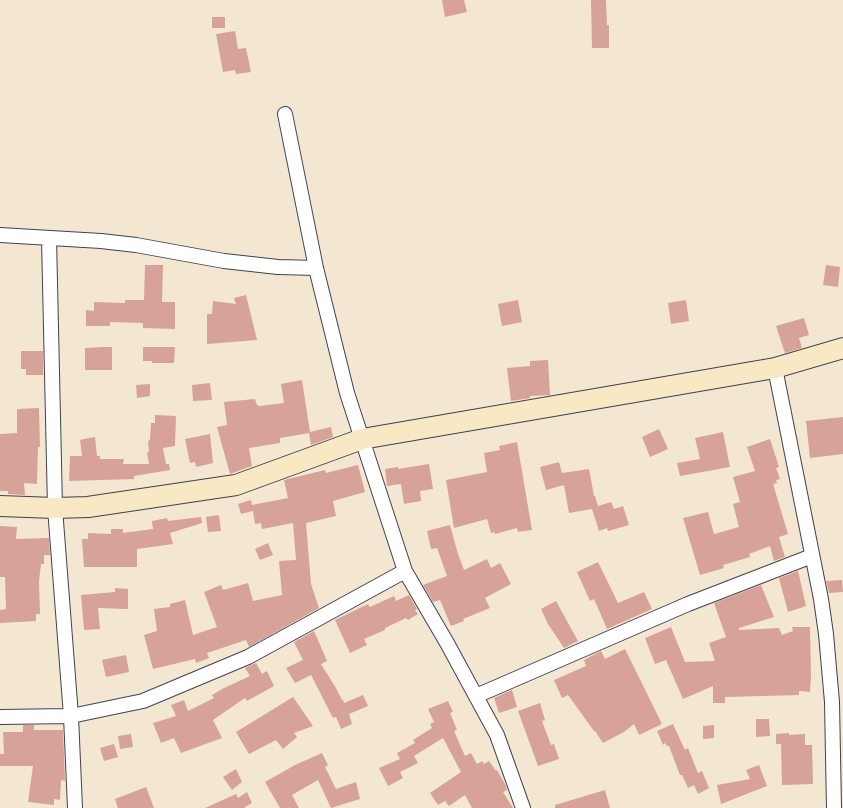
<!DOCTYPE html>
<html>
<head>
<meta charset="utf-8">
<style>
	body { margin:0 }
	canvas { display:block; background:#f3e7d2 }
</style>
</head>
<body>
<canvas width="843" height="808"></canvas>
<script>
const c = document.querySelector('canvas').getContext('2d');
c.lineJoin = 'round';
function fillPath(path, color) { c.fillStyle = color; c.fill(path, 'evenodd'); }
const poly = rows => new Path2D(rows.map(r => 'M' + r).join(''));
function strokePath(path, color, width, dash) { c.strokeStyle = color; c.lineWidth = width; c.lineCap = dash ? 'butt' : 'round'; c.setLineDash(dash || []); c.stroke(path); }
fillPath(poly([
	[442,0,464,0,467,12,445,17],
	[591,0,606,0,607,25,609,25,609,48,592,48],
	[212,17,225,17,225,28,212,28],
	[235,31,238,49,246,48,251,72,236,74,235,70,223,72,216,34],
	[145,265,163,265,162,302,175,302,175,329,143,328,143,323,110,322,110,326,86,326,86,310,94,311,94,302,125,303,125,300,144,300],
	[826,265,840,267,838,287,823,285],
	[246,295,257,340,207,344,207,314,212,314,213,301,236,304,234,298],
	[518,300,522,322,502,326,498,304],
	[686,300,689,321,671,324,668,303],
	[804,318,809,335,799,338,802,348,785,353,776,326],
	[103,347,112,347,112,370,85,370,85,348],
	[143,347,175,347,174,363,152,363,152,361,143,361],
	[21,351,43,351,43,375,26,375,26,369,21,369],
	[548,360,550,395,530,396,530,398,511,401,507,368,530,366,530,361],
	[302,380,310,432,331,427,333,437,311,445,309,433,280,438,280,443,249,448,252,466,230,474,217,427,227,425,224,402,255,399,257,405,260,406,284,403,281,384],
	[210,383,212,400,193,401,192,385],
	[150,384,150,396,137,398,136,385],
	[39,408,40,447,38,447,37,484,24,483,25,495,8,494,8,491,0,491,0,434,17,433,17,409],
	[155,415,176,416,175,446,163,448,166,464,169,464,170,470,134,476,134,479,69,481,70,456,82,456,80,440,84,439,95,437,97,456,100,456,100,459,124,459,123,464,149,464,147,452,149,452,148,441,150,440,151,423,155,423],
	[843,417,843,454,810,458,806,421],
	[659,429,668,449,650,457,642,437],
	[723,432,730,467,680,476,677,463,700,459,695,438],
	[210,434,213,463,196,467,195,462,190,463,185,439],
	[770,439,779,467,776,468,780,479,776,480,777,483,773,484,788,534,779,537,785,557,774,561,770,546,749,554,750,557,723,565,724,568,700,575,683,518,708,512,714,534,739,527,733,504,740,502,733,477,755,471,747,447],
	[517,442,532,530,518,532,517,528,495,534,494,532,491,533,487,519,454,528,446,480,487,472,484,453,500,450,499,446],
	[559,462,562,473,589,469,594,496,595,496,598,506,611,502,614,509,623,506,629,525,608,531,607,528,599,531,592,509,569,513,564,485,546,490,540,467],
	[429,464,433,489,420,491,421,501,404,504,401,484,387,486,385,469,398,467,398,469],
	[358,465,365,492,333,501,336,516,306,523,311,584,319,608,249,647,246,640,207,653,209,658,196,663,195,659,153,669,144,635,157,631,154,609,170,607,170,604,185,600,193,635,217,627,204,592,221,585,223,590,248,583,253,601,282,595,279,561,296,560,293,523,262,529,261,523,255,524,253,511,241,514,238,504,251,500,252,505,288,498,284,480,325,470,326,473],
	[219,515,221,531,208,532,206,517],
	[201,517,202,523,170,533,173,544,137,549,137,567,84,567,82,539,88,539,88,533,111,534,111,529,123,529,123,533,153,529,152,521,167,518,168,521],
	[450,525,458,554,464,570,487,559,491,568,500,563,511,584,485,598,490,608,463,619,464,621,451,626,440,600,433,602,423,585,447,576,437,548,431,549,427,531],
	[0,526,17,527,16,539,49,538,50,555,44,555,44,564,41,564,39,581,40,614,36,614,36,621,0,623,0,610,6,609,5,577,0,577],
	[268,543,273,555,260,560,255,549],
	[598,562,618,603,644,592,652,609,607,629,594,599,590,601,577,572],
	[798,571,806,606,788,612,779,578],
	[842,580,843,592,829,593,826,581],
	[761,585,774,617,739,628,739,630,779,628,782,635,793,631,792,627,810,627,811,676,810,692,799,691,799,695,725,697,725,703,713,703,713,686,683,699,666,660,655,664,645,638,671,627,685,662,715,661,709,643,726,637,714,603],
	[115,588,128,589,128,609,98,608,100,629,84,630,81,595,115,592],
	[409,595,417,609,415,610,418,614,408,620,406,618,385,628,385,630,364,639,367,645,350,653,335,620,368,604,370,607,394,596,396,601],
	[556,601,578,641,564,648,548,624,541,609],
	[314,631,327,661,321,664,336,688,342,700,343,700,344,703,363,695,368,706,349,714,352,724,341,729,336,717,333,718,311,675,295,683,286,668,303,660,294,642],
	[625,649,662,724,639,735,634,724,624,732,603,743,595,731,594,731,568,695,562,698,554,680,586,666,584,660,601,651,605,659],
	[126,655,129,672,106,677,102,660],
	[256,663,262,674,267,671,274,686,247,701,245,698,213,720,222,738,181,753,174,738,161,743,153,723,176,716,171,705,184,700,188,711,214,698,212,695,224,688,250,676,245,668],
	[512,690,517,707,499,713,494,698],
	[293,697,313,726,294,733,297,737,283,749,276,740,249,754,236,732],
	[448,701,453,712,450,713,457,730,454,731,465,756,471,753,477,764,482,761,484,764,489,761,496,771,497,770,506,786,507,790,503,792,513,808,472,808,465,795,449,806,445,801,438,805,430,793,461,772,443,738,414,756,418,763,400,772,403,778,388,786,379,768,400,759,397,753,415,743,413,740,432,728,430,724,434,722,428,709],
	[540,703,545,720,542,721,551,745,554,744,559,759,538,766,518,711],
	[756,719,769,719,770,736,756,737],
	[673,724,685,750,688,748,698,773,702,771,709,788,698,794,694,785,688,788,682,775,680,775,669,746,667,746,665,743,663,745,657,731],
	[23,725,34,725,34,730,63,730,65,781,61,780,60,800,54,799,54,805,28,802,33,766,0,766,0,754,4,754,3,732,23,732],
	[714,725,714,738,703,739,703,726],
	[789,733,789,735,805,734,805,745,812,745,813,784,782,785,781,744,776,744,776,734],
	[131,734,133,747,120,749,118,736],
	[114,744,118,757,104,761,100,748],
	[322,753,328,765,325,767,336,789,356,782,360,799,331,808,318,780,292,795,299,808,280,808,265,782,295,765],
	[759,765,767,786,721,804,717,785,750,779,746,770],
	[236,769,242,782,232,790,223,777],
	[146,787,154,808,118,808,115,799],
	[605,790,610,808,555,808,555,805],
	[247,792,252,803,245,807,245,808,205,808,236,794,238,798]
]), '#d7a298');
const street = poly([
	[285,114,316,268,347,393,405,571,447,643,497,735,523,808],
	[0,235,101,241,136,245,224,261,278,267,316,268],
	[49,238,55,508,71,716,75,808],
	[775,368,821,599,826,634,832,702,834,808],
	[476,696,688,604,812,556],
	[0,717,71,716,143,701,248,657,405,571]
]);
const secondary = poly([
	[0,506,55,508,88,507,236,485,362,439,775,368,843,348]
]);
strokePath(street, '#414052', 16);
strokePath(secondary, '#414052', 22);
strokePath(street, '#fff', 14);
strokePath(secondary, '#f8e8c3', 20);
</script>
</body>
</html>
